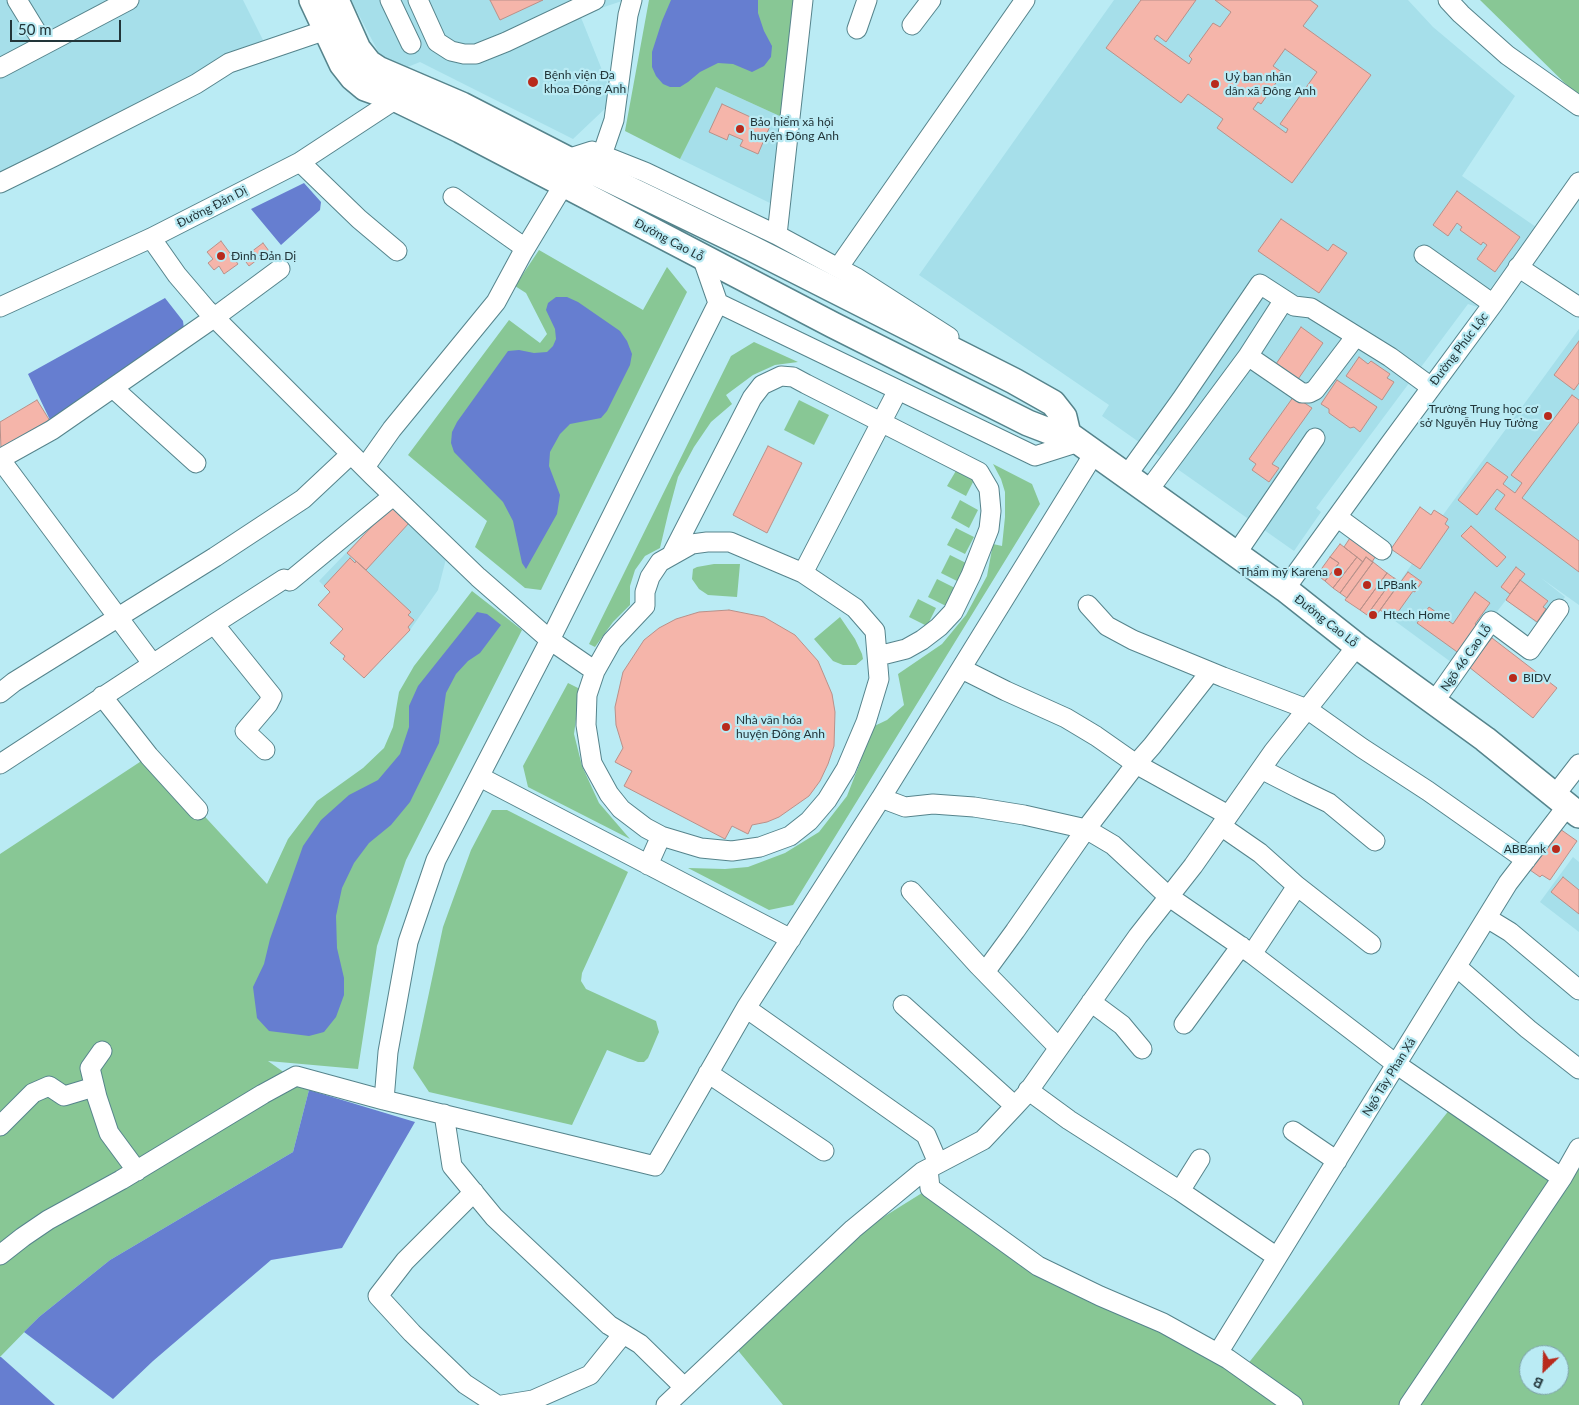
<!DOCTYPE html>
<html>
<head>
<meta charset="utf-8">
<style>
	body { margin:0 }
	#map { position:relative; width:1579px; height:1405px; overflow:hidden; background:#baebf4; font-family:Lato,sans-serif }
	canvas { display:block }
	.north { position:absolute; left:1519px; top:1345px; width:50px; height:50px; box-sizing:border-box; background:#baebf4; border:1px solid #7da2a9; border-radius:50%; rotate:204deg; font-size:14px; font-weight:700; line-height:20px; text-align:center; color:#223539 }
	.north::after { content:''; display:block; margin:auto; width:18px; height:22px; background:#b82a1c; clip-path:polygon(50% 0,100% 100%,50% 72%,0 100%) }
	.scale { position:absolute; left:10px; top:20px; width:111px; height:22px; box-sizing:border-box; border:2px solid #223539; border-top:0; padding-left:6px; font-size:15px; line-height:18px; white-space:nowrap; color:#223539; -webkit-text-stroke:4px #baebf4; paint-order:stroke }
</style>
</head>
<body>
<div id="map">
<canvas width="1579" height="1405"></canvas>
<div class="north">B</div>
<div class="scale">50 m</div>
</div>
<script>
const c = document.querySelector('canvas').getContext('2d');
c.lineJoin = 'round';
function fillPath(path, color) { c.fillStyle = color; c.fill(path, 'evenodd'); }
const poly = rows => new Path2D(rows.map(r => 'M' + r).join(''));
function strokePath(path, color, width, dash) { c.strokeStyle = color; c.lineWidth = width; c.lineCap = dash ? 'butt' : 'round'; c.setLineDash(dash || []); c.stroke(path); }
function write(font, color, halo, rows, align = 'center') {
  c.font = font + ' Lato,sans-serif'; c.lineWidth = 4.5; c.setLineDash([]); c.textBaseline = 'middle'; c.strokeStyle = halo; c.fillStyle = color; for (const [text, x, y, turn = 0] of rows) {
    c.save(); c.translate(x, y); c.rotate((+turn || 0) * Math.PI / 180); c.textAlign = isNaN(turn) ? turn : align; if (halo) c.strokeText(text, 0, 0); c.fillText(text, 0, 0); c.restore();
  }
}
fillPath(poly([
	[0,0,243,0,268,50,0,185],
	[351,0,625,0,580,15,612,95,611,103,573,139,420,62,405,68,381,57],
	[1114,0,1408,0,1433,27,1515,96,1462,176,1536,227,1477,307,1468,304,1316,508,1321,512,1294,551,1102,416,1109,405,919,275],
	[716,87,784,118,774,205,680,159],
	[1579,329,1579,605,1541,578,1565,597,1543,628,1506,600,1455,665,1380,610,1412,564,1391,549,1420,507,1431,514,1434,510,1443,515],
	[391,506,446,559,438,590,410,630,364,678,343,659,345,656,330,643,343,629,318,605,330,592,319,581],
	[1573,857,1579,862,1579,932,1540,902]
]), '#a6dfea');
fillPath(poly([
	[649,0,795,0,784,118,716,87,680,159,625,131],
	[1480,0,1579,0,1579,97],
	[539,250,643,310,667,267,687,292,541,590,525,588,475,547,487,521,408,455,509,320,540,343,547,334,526,293,515,286],
	[754,342,798,362,775,365,753,375,726,395,732,404,711,422,694,447,678,477,668,514,660,548,645,556,635,570,630,586,630,605,613,622,595,647,589,644,731,356],
	[799,400,829,415,814,445,784,430],
	[993,464,1032,484,1040,504,793,905,769,910,688,868,725,869,748,867,785,853,819,832,847,796,861,760,866,730,887,720,904,705,898,674,942,644,966,615,987,576,993,544,1002,546,1005,517,1005,492,1001,479],
	[957,469,975,478,966,496,947,486],
	[960,500,978,510,969,528,951,518],
	[956,528,974,537,965,554,947,545],
	[950,555,968,564,959,582,941,573],
	[714,564,740,564,737,597,708,595,699,589,692,579,693,569,697,567],
	[937,579,955,588,946,606,928,597],
	[472,591,522,630,406,860,377,946,358,1069,268,1061,309,1090,293,1152,110,1260,39,1317,0,1357,0,854,149,756,267,884,288,839,317,801,363,768,384,748,393,727,399,692,414,666],
	[918,599,936,608,927,626,909,617],
	[840,617,855,639,862,654,863,659,856,665,843,665,833,661,814,639],
	[568,683,580,689,574,734,582,766,599,803,630,839,528,787,523,766],
	[492,810,507,810,628,872,582,973,581,981,586,989,656,1021,659,1032,648,1058,644,1062,638,1062,607,1050,572,1125,429,1092,413,1068,443,927,471,850],
	[1454,1104,1562,1178,1579,1154,1579,1405,783,1405,731,1342,829,1251,930,1188,1038,1266,1243,1370],
	[1529,1355,1559,1355,1559,1385,1529,1385]
]), '#88c795');
fillPath(poly([
	[671,0,758,0,758,13,764,31,772,46,771,57,764,66,752,72,733,64,718,63,700,72,688,82,680,87,670,87,663,84,656,76,652,67,652,52,662,21],
	[304,183,321,202,320,210,281,245,251,209],
	[556,297,567,297,578,302,620,331,627,341,632,354,630,365,607,411,601,418,570,424,560,434,550,452,549,466,560,495,557,514,526,569,522,563,513,521,503,502,454,452,451,443,452,432,457,422,508,351,519,350,534,353,547,352,553,346,556,339,555,329,546,310,548,303],
	[165,298,183,321,184,329,51,422,28,374],
	[477,612,487,614,501,625,480,653,468,661,456,674,446,693,439,743,410,802,391,825,369,843,354,863,342,888,336,916,337,948,344,978,344,995,336,1017,324,1032,309,1036,269,1031,257,1018,253,987,264,964,270,939,303,846,321,820,349,795,378,780,400,754,409,727,409,706,418,686],
	[309,1090,415,1122,342,1248,271,1260,153,1361,113,1399,24,1332,39,1317,110,1260,293,1152],
	[0,1357,1,1357,55,1405,0,1405]
]), '#667ed0');
const building = poly([
	[490,0,543,0,500,20,490,0],
	[1141,0,1196,0,1166,42,1157,35,1154,39,1189,64,1192,59,1189,56,1213,23,1220,27,1231,12,1215,0,1310,0,1318,6,1303,26,1371,75,1292,183,1217,128,1223,119,1188,94,1181,103,1106,48,1141,0],
	[1285,49,1317,72,1280,124,1288,129,1286,133,1253,109,1258,102,1261,104,1283,73,1273,66,1285,49],
	[722,104,770,126,758,154,740,146,743,140,729,134,727,140,709,132,722,104],
	[1457,191,1520,237,1495,272,1477,259,1487,245,1483,242,1481,245,1460,230,1462,227,1457,223,1448,236,1433,225,1457,191],
	[1281,219,1328,251,1333,244,1347,253,1319,293,1258,251,1281,219],
	[221,241,238,264,224,274,219,266,214,270,208,263,213,259,207,252,221,241],
	[263,243,269,251,249,266,243,258,263,243],
	[1301,327,1323,343,1294,385,1272,370,1301,327],
	[1579,341,1579,383,1574,390,1554,375,1579,341],
	[1359,357,1368,364,1371,361,1390,374,1387,378,1394,382,1382,400,1346,376,1359,357],
	[1337,380,1377,407,1360,432,1354,427,1350,428,1329,413,1329,409,1321,404,1337,380],
	[1572,395,1579,400,1579,422,1522,498,1579,541,1579,572,1495,509,1505,495,1497,489,1477,515,1458,500,1487,462,1508,477,1503,484,1515,493,1522,483,1511,475,1572,395],
	[1294,396,1312,408,1272,464,1279,468,1269,482,1252,470,1256,464,1249,459,1294,396],
	[37,400,50,421,1,449,0,422,37,400],
	[768,446,802,463,767,533,733,515,768,446],
	[391,506,409,523,366,570,347,553,391,506],
	[1420,507,1431,515,1434,510,1448,519,1445,524,1449,527,1420,569,1391,549,1420,507],
	[1471,526,1506,557,1497,567,1461,536,1471,526],
	[1354,532,1379,551,1372,562,1366,557,1363,562,1344,547,1354,532],
	[1340,544,1357,557,1333,588,1325,581,1339,563,1330,557,1340,544],
	[1330,557,1339,563,1325,581,1317,575,1330,557],
	[1357,557,1363,562,1340,593,1333,588,1357,557],
	[1366,557,1373,562,1347,598,1340,593,1366,557],
	[350,558,355,563,356,561,411,612,408,615,414,620,408,627,410,630,364,678,343,659,345,656,330,643,343,629,318,605,330,592,324,586,350,558],
	[1373,562,1387,573,1360,610,1345,600,1373,562],
	[1516,567,1525,574,1510,594,1501,587,1516,567],
	[1408,572,1422,582,1415,592,1413,591,1393,619,1380,610,1408,572],
	[1387,573,1394,578,1367,615,1360,610,1387,573],
	[1394,578,1400,582,1373,620,1367,615,1394,578],
	[1520,580,1548,601,1543,607,1546,609,1537,622,1506,600,1520,580],
	[1475,592,1490,603,1475,624,1480,628,1460,654,1417,623,1429,607,1453,624,1475,592],
	[729,610,764,617,795,635,818,661,832,694,835,712,834,746,828,764,820,781,809,796,779,817,767,822,752,825,748,834,732,826,725,839,624,786,632,771,615,762,623,748,616,725,615,707,623,672,644,640,659,628,676,619,699,612,729,610],
	[1492,638,1557,688,1533,718,1469,667,1492,638],
	[1560,829,1577,841,1550,880,1542,875,1540,877,1530,870,1560,829],
	[1563,877,1579,890,1579,914,1551,892,1563,877]
]);
fillPath(building, '#f5b5aa');
strokePath(building, '#b99089', 1);
const minor = poly([
	[17,0,39,36],
	[390,0,411,44],
	[418,0,437,42,451,51,464,54,476,54,506,42,595,0],
	[1448,0,1461,14,1507,55,1579,106],
	[912,25,931,0],
	[857,29,867,0],
	[0,68,129,0],
	[602,155,614,120,628,15,632,0],
	[567,159,592,151,645,172,777,235,838,268,857,278,949,337],
	[300,162,359,219,397,251],
	[0,183,53,157,196,84,229,63,326,30],
	[453,197,525,248],
	[777,235,803,0],
	[151,238,177,275,206,309,373,476,478,577,550,640,595,671,612,641,645,606,645,592,650,577,660,562,692,544,707,542,730,542,803,573,855,608,875,631,879,679,866,722,846,769,827,800,809,821,790,836,760,847,732,851,701,848,661,836],
	[1424,255,1493,304],
	[702,257,718,303,1035,456,1079,442],
	[1518,267,1579,307],
	[838,268,1025,0],
	[0,307,151,238,300,162,396,99,402,90],
	[1248,356,1302,393,1309,393,1315,390,1356,336],
	[113,388,196,463],
	[1095,452,881,798,905,807,933,804,974,807,1024,815,1086,829,1113,845,1168,896,1252,954,1396,1064,1562,1178],
	[0,459,52,430,215,317,280,269],
	[0,459,152,663],
	[365,467,392,429,496,302,523,252,564,184],
	[1127,475,1181,400,1260,284,1294,306,1311,308,1390,357,1431,387],
	[1148,491,1248,356,1284,300],
	[1337,517,1382,550],
	[672,554,752,398,762,385,781,376,793,377,806,384,979,472,989,489,991,511,989,529,971,575,953,612,939,627,922,640,906,649,878,656],
	[1236,554,1315,438],
	[803,573,898,390],
	[1285,589,1389,445,1493,304,1579,182],
	[1088,605,1107,626,1133,640,1223,677,1307,709,1362,748,1428,791,1526,860],
	[214,624,272,696,268,704,245,731,265,750],
	[962,669,1006,691,1066,718,1096,736,1136,764,1152,746,1210,672],
	[595,671,587,695,586,725,592,763,609,794,621,809,646,828,661,836,648,865],
	[0,693,14,682,215,557,303,499,351,454],
	[102,696,149,756,198,810],
	[1434,702,1491,621,1530,650,1559,609],
	[0,764,214,624,284,579,290,581,393,496],
	[1261,769,1298,788,1329,803,1375,841],
	[480,777,791,939],
	[1555,795,1579,764],
	[1221,826,1260,853,1297,886],
	[911,891,978,965,1059,1048],
	[1487,918,1510,932,1579,990],
	[1252,954,1297,886,1371,944],
	[1457,967,1528,1029,1579,1069],
	[985,972,1015,931,1086,829,1136,764,1228,815],
	[1091,1002,1122,1025,1142,1049],
	[903,1005,1015,1106],
	[746,1008,926,1135,938,1163],
	[1184,1024,1241,946],
	[102,1051,90,1068,97,1097,109,1133,137,1171],
	[708,1073,824,1151],
	[1028,1090,1069,1120,1180,1191,1277,1257],
	[384,1100,388,1052,408,942,436,860,550,640,718,303],
	[444,1114,452,1166,494,1217,609,1325,640,1344,684,1387],
	[0,1126,33,1093,49,1086,64,1096,94,1087],
	[1293,1131,1337,1161],
	[928,1169,930,1188,1038,1266,1100,1296,1163,1323,1228,1359,1293,1405],
	[1180,1191,1200,1159],
	[474,1192,405,1261,378,1296,412,1333,465,1384,497,1405],
	[0,1255,23,1237,48,1220,121,1180,263,1094,296,1076,384,1100,655,1166,746,1008,881,798],
	[1218,1353,1508,883,1568,805],
	[502,1405,533,1400,590,1375,623,1334],
	[666,1405,853,1229,922,1172,983,1140,1015,1106,1027,1093,1138,936,1193,866,1273,752,1357,646],
	[1409,1405,1562,1178,1579,1148]
]);
const major = poly([
	[312,0,342,64,353,78,365,88,396,99,460,130,833,325,1028,423,1054,433,1068,434,1285,589,1357,646,1485,739,1579,815],
	[336,0,358,49,369,63,378,69,462,105,567,159,751,248,1014,381,1053,403,1064,417,1068,434]
]);
strokePath(minor, '#56848c', 21);
strokePath(major, '#56848c', 28);
strokePath(minor, '#fff', 19);
strokePath(major, '#fff', 25);
for (const [x, y, r, color] of [
	[533,82,6,"#b82a1c"],
	[1215,84,5,"#b82a1c"],
	[740,129,5,"#b82a1c"],
	[221,256,5,"#b82a1c"],
	[1548,416,5,"#b82a1c"],
	[1338,572,5,"#b82a1c"],
	[1367,585,5,"#b82a1c"],
	[1373,615,5,"#b82a1c"],
	[1513,678,5,"#b82a1c"],
	[726,727,5,"#b82a1c"],
	[1556,849,5,"#b82a1c"]
]) { const dot = new Path2D(); dot.arc(x, y, r, 0, 2 * Math.PI); c.fillStyle = color; c.fill(dot); strokePath(dot, '#baebf4', 2); }
write('12px', '#223539', '#baebf4', [
	["Bệnh viện Đa",544,75],
	["khoa Đông Anh",544,89],
	["Uỷ ban nhân",1225,77],
	["dân xã Đông Anh",1225,91],
	["Bảo hiểm xã hội",750,122],
	["huyện Đông Anh",750,136],
	["Đình Đản Dị",231,256],
	["Trường Trung học cơ",1538,409,"right"],
	["sở Nguyễn Huy Tưởng",1538,423,"right"],
	["Thẩm mỹ Karena",1328,572,"right"],
	["LPBank",1377,585],
	["Htech Home",1383,615],
	["BIDV",1523,678],
	["Nhà văn hóa",736,720],
	["huyện Đông Anh",736,734],
	["ABBank",1546,849,"right"]
], 'left');
write('12px', '#223539', '#baebf4', [
	["Đường Đản Dị",212,207,-27],
	["Đường Cao Lỗ",669,240,28],
	["Đường Phúc Lộc",1459,349,-53],
	["Đường Cao Lỗ",1326,621,38],
	["Ngõ 46 Cao Lỗ",1466,658,-55],
	["Ngõ Tây Phan Xá",1389,1077,-58]
]);
</script>
</body>
</html>
